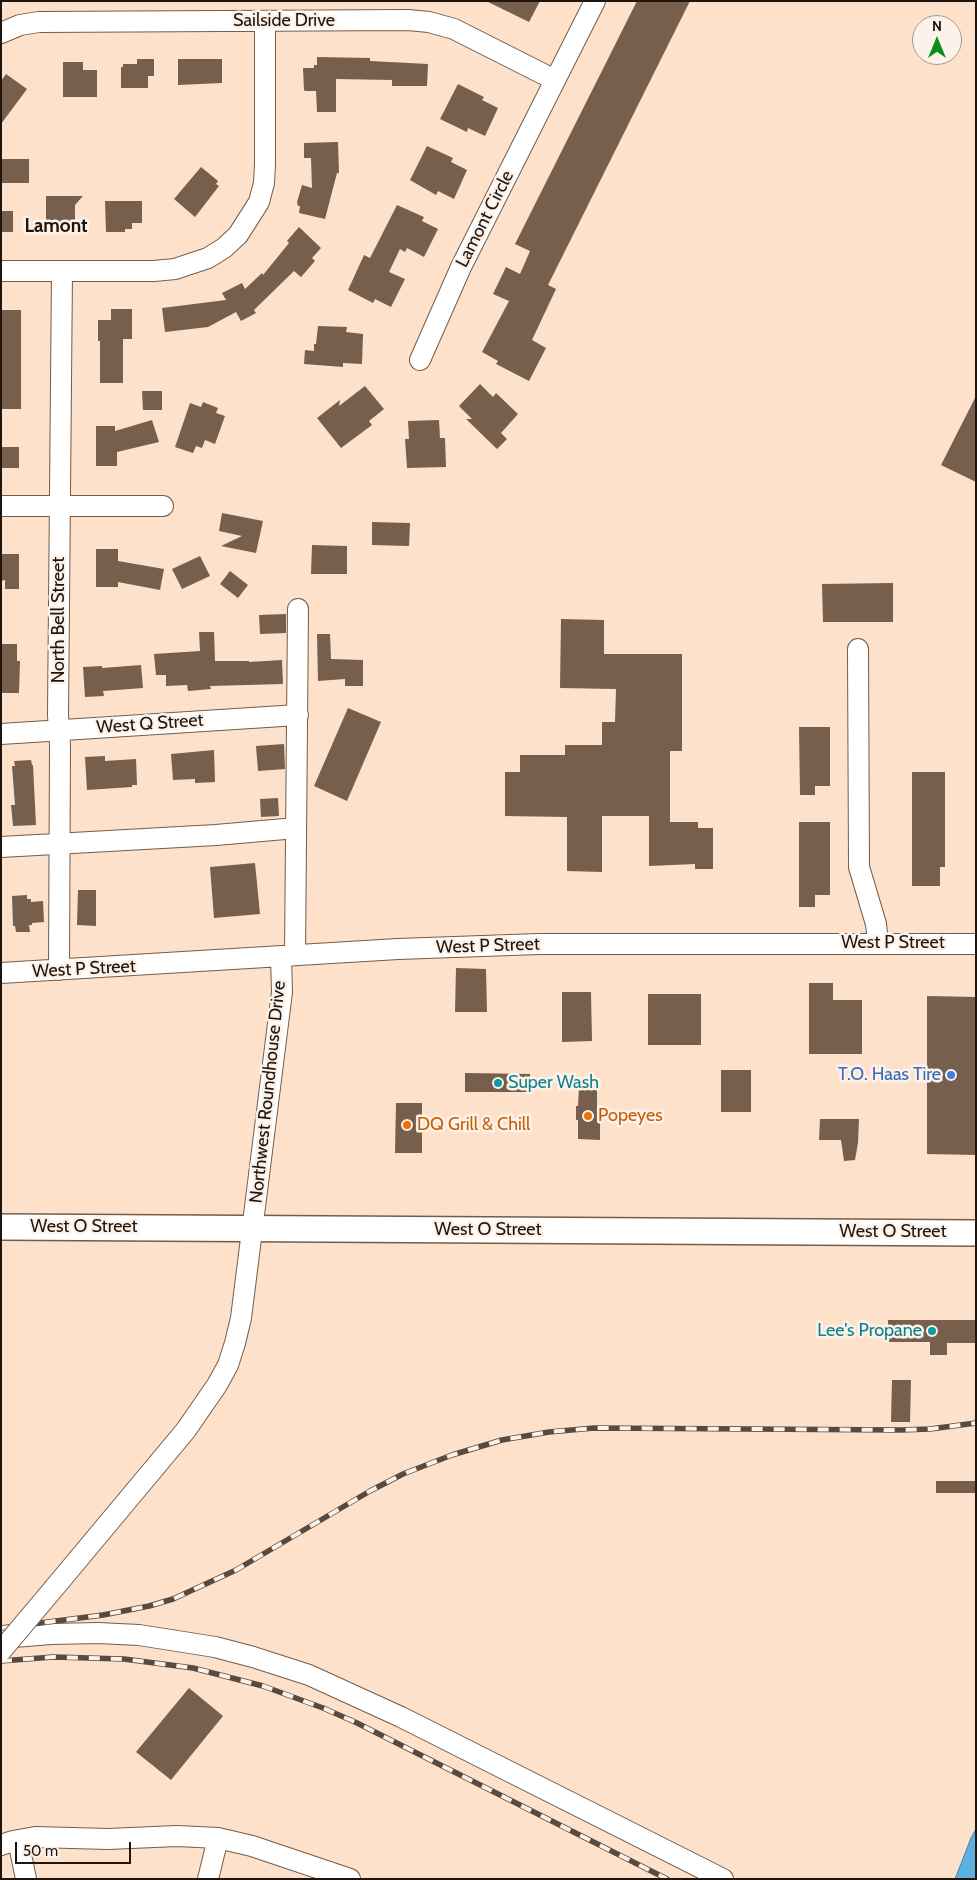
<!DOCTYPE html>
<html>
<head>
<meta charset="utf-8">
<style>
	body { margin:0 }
	#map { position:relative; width:977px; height:1880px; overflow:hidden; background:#fde1cb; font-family:Cabin,sans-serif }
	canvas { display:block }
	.frame { position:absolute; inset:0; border:2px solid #1f150e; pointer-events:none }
	.north { position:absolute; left:912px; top:15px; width:50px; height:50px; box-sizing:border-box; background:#fdf2e9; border:1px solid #a49a91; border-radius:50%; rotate:0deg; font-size:14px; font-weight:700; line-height:20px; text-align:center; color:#1f150e }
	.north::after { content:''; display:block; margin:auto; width:18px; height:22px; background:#088f20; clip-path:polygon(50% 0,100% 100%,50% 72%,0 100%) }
	.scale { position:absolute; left:15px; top:1842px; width:116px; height:22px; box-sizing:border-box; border:2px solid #1f150e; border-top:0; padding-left:6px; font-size:15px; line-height:18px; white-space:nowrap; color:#1f150e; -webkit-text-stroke:4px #fdf2e9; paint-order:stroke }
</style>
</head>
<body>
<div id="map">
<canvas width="977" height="1880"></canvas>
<div class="frame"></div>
<div class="north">N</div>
<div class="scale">50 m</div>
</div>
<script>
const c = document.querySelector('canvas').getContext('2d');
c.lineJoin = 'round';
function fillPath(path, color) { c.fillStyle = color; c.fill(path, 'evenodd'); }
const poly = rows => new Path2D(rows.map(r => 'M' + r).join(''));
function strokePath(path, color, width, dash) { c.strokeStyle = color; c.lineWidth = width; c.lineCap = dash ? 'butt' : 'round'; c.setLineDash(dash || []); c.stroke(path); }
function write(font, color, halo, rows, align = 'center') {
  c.font = font + ' Cabin,sans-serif'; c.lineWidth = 5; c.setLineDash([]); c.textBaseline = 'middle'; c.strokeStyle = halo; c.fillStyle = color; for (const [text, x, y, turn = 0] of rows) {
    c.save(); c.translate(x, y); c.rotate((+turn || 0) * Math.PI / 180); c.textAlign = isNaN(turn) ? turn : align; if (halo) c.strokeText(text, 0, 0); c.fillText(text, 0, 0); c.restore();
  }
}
const water = poly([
	[976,1829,976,1879,955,1879,971,1838,976,1829]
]);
fillPath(water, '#5db1e2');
strokePath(water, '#4a82a2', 1);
fillPath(poly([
	[486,1,540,1,529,22],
	[637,1,690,1,548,285,556,289,532,340,546,348,529,381,496,364,498,361,482,352,509,301,493,294,506,267,520,274,530,251,515,244],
	[317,57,370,58,370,61,428,64,427,86,392,86,392,80,336,79,336,112,317,112,316,91,305,91,304,90,303,68,314,68,314,65,317,65],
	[137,59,154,59,154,76,148,76,148,88,121,88,121,67,123,67,123,64,137,64],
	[178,59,222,59,222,83,178,85],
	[63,62,83,62,83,70,97,70,97,97,63,97],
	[6,74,27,89,1,124,1,81],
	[458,84,484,97,482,100,498,108,485,136,468,128,467,132,440,119],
	[338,142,339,173,337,173,325,219,299,213,300,206,298,206,297,202,302,185,312,188,311,158,304,158,304,143],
	[427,146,453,158,451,162,467,170,454,199,438,191,436,195,410,180],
	[1,159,29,159,29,183,1,183],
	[201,167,218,181,216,184,219,186,195,217,174,199],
	[46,196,83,196,75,205,75,222,61,222,61,230,46,230],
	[105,201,142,201,142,223,132,223,132,229,125,229,125,232,106,232],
	[397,205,424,217,422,221,438,229,424,257,407,248,405,252,400,249,389,272,405,279,391,307,375,299,373,303,348,290,364,255,370,258],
	[1,211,13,211,13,232,1,232],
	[299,227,321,248,312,258,315,261,301,277,294,271,254,310,256,313,241,321,236,312,208,327,165,332,162,308,226,300,222,293,242,283,245,289,262,273,263,275,289,243,287,241],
	[111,309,132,309,132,339,123,339,123,383,100,383,100,341,98,341,98,320,111,320],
	[1,310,21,310,21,409,1,409],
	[318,326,347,327,346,332,363,334,362,364,343,363,343,367,304,364,305,350,314,351,314,344,316,344],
	[480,384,493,397,496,393,518,414,501,433,507,439,497,449,466,419,472,419,459,406],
	[365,386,384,409,369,421,372,425,341,448,317,418,340,400,339,406],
	[142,391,162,391,162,410,143,410],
	[976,396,976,482,941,465],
	[203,402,218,408,216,413,225,416,215,444,205,440,202,448,196,446,193,453,175,447,190,403,201,407],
	[152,420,159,442,117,452,117,466,96,466,96,426,115,426,115,431],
	[439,420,440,438,445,438,446,467,407,468,405,439,409,439,408,421],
	[1,447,19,447,19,468,1,468],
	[222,513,263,521,256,553,221,546,242,536,219,531],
	[372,522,410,523,409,546,372,545],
	[312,545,347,546,347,574,311,574],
	[96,549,118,549,118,561,164,569,160,590,118,582,118,587,96,587],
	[1,554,19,554,19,589,5,589,5,580,1,581],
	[200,556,210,576,182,589,172,569],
	[230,571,248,585,238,598,220,584],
	[893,583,893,622,823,622,822,584],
	[286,614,286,633,260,634,259,615],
	[561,619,604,620,604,654,682,654,682,751,670,751,670,822,698,822,698,828,713,828,713,869,695,869,695,864,649,866,649,816,602,816,602,872,567,871,567,817,505,816,505,772,520,772,520,755,565,755,565,745,602,745,602,722,615,722,616,689,560,688],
	[199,632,214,632,215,661,249,661,249,662,282,660,283,684,210,686,211,689,188,691,187,685,166,686,166,675,156,675,154,654,200,651],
	[317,634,330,634,331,659,363,660,363,686,345,686,345,679,318,681],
	[1,644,17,644,17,661,20,661,19,693,1,693],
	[141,665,143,688,103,691,104,696,85,697,83,667,102,666,102,668],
	[348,708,381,722,347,801,314,786],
	[799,727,830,727,830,786,815,786,815,795,800,795],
	[284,744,285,769,258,771,256,746],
	[214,750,215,782,195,783,195,779,173,780,171,754],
	[105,756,105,761,136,759,137,785,132,785,132,787,87,790,85,757],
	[31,760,32,765,33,765,36,825,13,826,11,805,15,805,12,766,15,766,14,761],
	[912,772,945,772,945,867,940,867,940,886,912,886],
	[278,798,279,816,261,817,260,799],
	[799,822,830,822,830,895,815,895,815,907,799,907],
	[255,863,260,914,214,918,210,867],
	[78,890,96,890,96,926,77,925],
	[27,895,27,899,31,899,31,902,43,901,44,922,32,923,32,925,29,925,30,932,16,932,15,926,13,926,12,896],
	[456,968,486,969,487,1012,455,1012],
	[809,983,833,983,833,1000,862,1000,862,1054,809,1054],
	[562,992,591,992,592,1041,562,1042],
	[648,994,701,994,701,1045,648,1045],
	[927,996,976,997,976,1155,927,1154],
	[721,1070,751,1070,751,1112,721,1112],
	[465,1073,530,1074,530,1092,465,1092],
	[579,1087,597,1087,597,1112,600,1112,600,1140,578,1139,578,1120,576,1120,576,1106,578,1106],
	[396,1103,422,1103,422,1153,395,1153],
	[820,1119,859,1119,858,1143,855,1160,844,1161,841,1140,819,1140],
	[888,1320,976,1320,976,1343,947,1343,947,1355,930,1355,930,1342,888,1342],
	[892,1380,911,1380,910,1422,891,1422],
	[936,1481,976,1481,976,1493,936,1493],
	[189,1688,223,1716,171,1780,136,1752]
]), '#765f4c');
const minor = poly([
	[1,33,20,25,39,22,408,20,429,22,454,29,555,80],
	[1,271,154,271,175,269,208,258,224,248,238,235,259,202,264,183,265,164,265,21],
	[420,360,461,267,595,1],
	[1,506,163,506],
	[858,649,859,867,876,924,878,943],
	[1,734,298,715],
	[1,847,216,835,296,828],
	[295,955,298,609],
	[59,970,60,745,58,715,62,271],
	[1,973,398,949,539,944,976,944],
	[55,1587,186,1430,217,1385,228,1365,235,1343,241,1318,282,992,281,957],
	[1,1638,51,1634,98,1633,139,1635,215,1647,253,1657,309,1675,401,1717,723,1879],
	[18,1840,26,1879],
	[1,1845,13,1841,35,1837,108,1839,177,1836,218,1838,252,1846,350,1879],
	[208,1879,218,1838]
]);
const major = poly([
	[1,1227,976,1233]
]);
strokePath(minor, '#735c49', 22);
strokePath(major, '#735c49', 28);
strokePath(minor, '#fff', 20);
strokePath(major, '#fff', 25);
const rail = poly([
	[1,1628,103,1615,149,1606,173,1599,236,1570,370,1491,403,1474,452,1455,502,1440,549,1432,594,1428,900,1430,930,1429,976,1423],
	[1,1661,53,1657,124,1659,193,1668,263,1686,323,1708,355,1722,667,1879]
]);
strokePath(rail, '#584a3f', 5.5);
strokePath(rail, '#fdf2e9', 4, [11]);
const minorBridge = poly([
	[1,1651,55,1587]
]);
strokePath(minorBridge, '#735c49', 22, []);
strokePath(minorBridge, '#fff', 20);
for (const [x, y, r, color] of [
	[951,1075,5,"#3f7fe0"],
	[498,1083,5,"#0f9aa8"],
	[588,1116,5,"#e8710a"],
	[407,1125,5,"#e8710a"],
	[932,1331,5,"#0f9aa8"]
]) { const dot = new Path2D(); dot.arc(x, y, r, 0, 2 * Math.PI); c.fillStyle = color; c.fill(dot); strokePath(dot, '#fdf2e9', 2); }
write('18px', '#1f150e', '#fdf2e9', [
	["Sailside Drive",284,21],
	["Lamont Circle",485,219,-63],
	["North Bell Street",59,620,-90],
	["West Q Street",150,724,-4],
	["West P Street",893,943],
	["West P Street",488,946,-2],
	["West P Street",84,969,-3],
	["Northwest Roundhouse Drive",268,1092,-84],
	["West O Street",84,1227],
	["West O Street",488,1230],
	["West O Street",893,1232]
]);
write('18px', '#366cbe', '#fdf2e9', [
	["T.O. Haas Tire",941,1075]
], 'right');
write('18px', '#0d838f', '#fdf2e9', [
	["Super Wash",508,1083],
	["Lee's Propane",922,1331,"right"]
], 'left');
write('18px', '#c56008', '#fdf2e9', [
	["Popeyes",598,1116],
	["DQ Grill & Chill",417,1125]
], 'left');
write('bold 19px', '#1f150e', '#fdf2e9', [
	["Lamont",56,226]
]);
</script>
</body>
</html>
